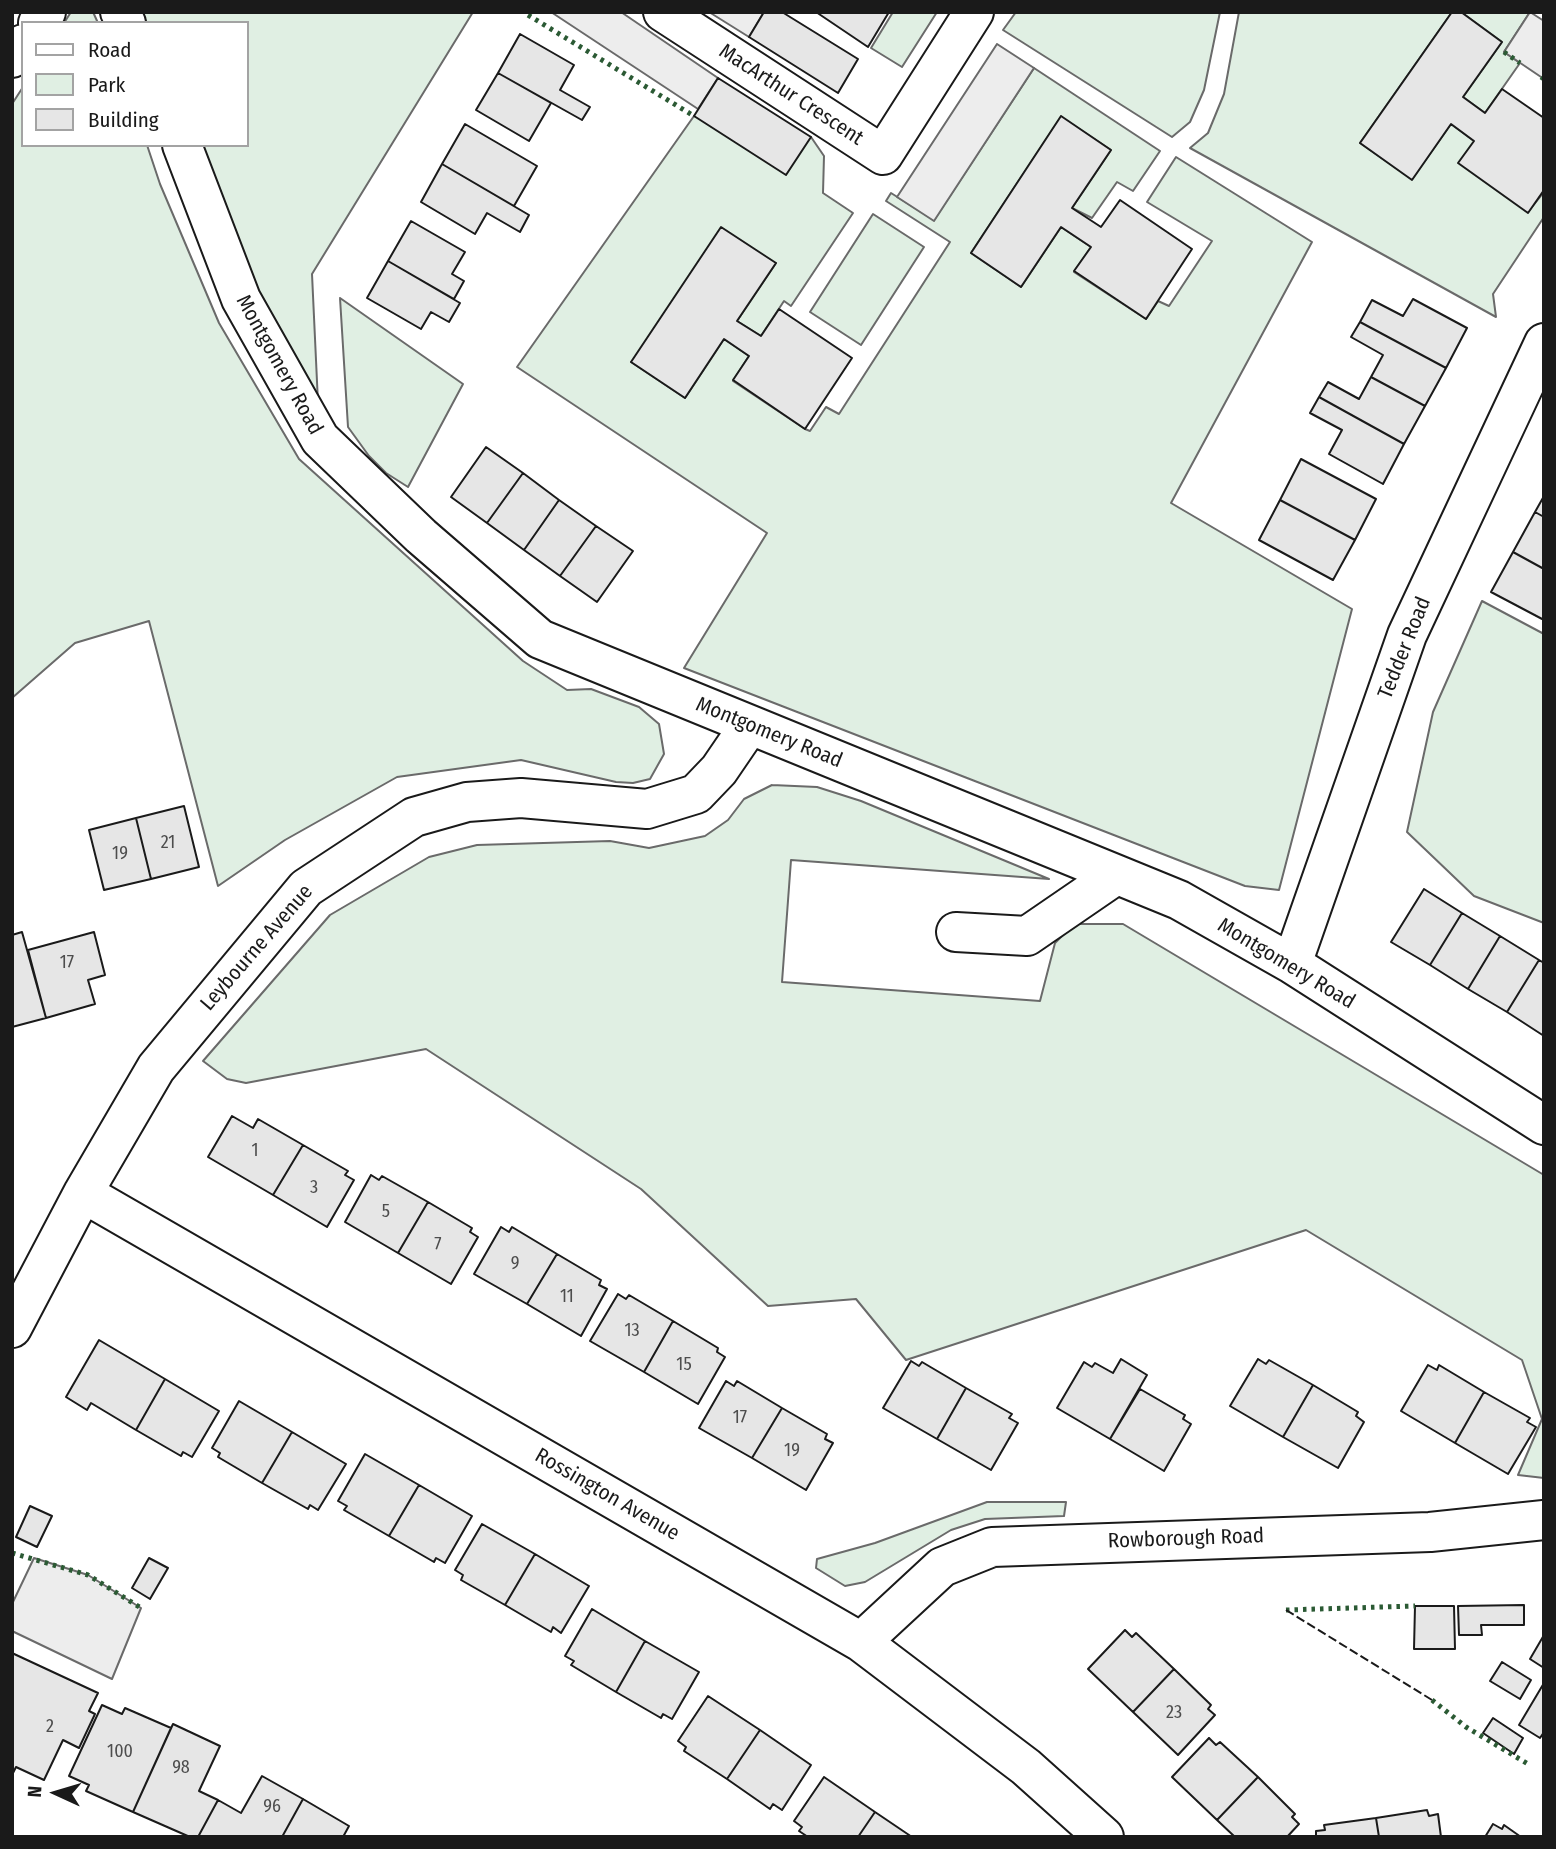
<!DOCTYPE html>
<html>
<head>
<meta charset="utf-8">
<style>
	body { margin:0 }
	#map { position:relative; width:1556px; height:1849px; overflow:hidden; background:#fff; font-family:"Fira Sans Condensed",sans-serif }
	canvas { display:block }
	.frame { position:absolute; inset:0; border:14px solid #1a1a1a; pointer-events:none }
	.legend { position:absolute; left:21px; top:21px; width:228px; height:126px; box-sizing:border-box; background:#fff; border:2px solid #a3a3a3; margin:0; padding:9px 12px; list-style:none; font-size:21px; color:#1a1a1a }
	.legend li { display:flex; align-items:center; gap:14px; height:35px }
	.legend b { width:35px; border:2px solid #a3a3a3 }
	.north { position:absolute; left:21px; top:1758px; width:70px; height:70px; -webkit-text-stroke:5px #fff; paint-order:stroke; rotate:274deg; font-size:19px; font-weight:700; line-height:28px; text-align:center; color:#1a1a1a }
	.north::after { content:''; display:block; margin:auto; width:24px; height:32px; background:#1a1a1a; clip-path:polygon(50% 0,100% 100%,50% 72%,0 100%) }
</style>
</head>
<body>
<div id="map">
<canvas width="1556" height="1849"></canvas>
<div class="frame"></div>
<ul class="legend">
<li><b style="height:9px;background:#fff"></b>Road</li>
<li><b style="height:19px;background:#e0efe3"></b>Park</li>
<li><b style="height:19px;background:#e6e6e6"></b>Building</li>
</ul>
<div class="north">N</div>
</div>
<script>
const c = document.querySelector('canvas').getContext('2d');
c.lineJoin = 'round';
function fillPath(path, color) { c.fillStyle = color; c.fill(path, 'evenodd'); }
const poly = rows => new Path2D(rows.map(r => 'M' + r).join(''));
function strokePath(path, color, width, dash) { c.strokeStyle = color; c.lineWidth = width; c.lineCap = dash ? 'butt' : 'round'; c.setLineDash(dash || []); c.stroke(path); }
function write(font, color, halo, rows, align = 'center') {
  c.font = font + ' "Fira Sans Condensed",sans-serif'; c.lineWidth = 5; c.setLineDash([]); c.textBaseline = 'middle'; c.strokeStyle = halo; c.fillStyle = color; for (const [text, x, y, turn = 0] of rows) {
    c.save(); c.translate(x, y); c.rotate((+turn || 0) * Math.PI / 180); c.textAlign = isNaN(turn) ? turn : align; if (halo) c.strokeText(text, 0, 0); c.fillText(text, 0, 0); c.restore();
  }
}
const green = poly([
	[71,12,93,12,98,23,64,23,71,12],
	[141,12,473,12,312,274,318,403,255,294,200,145,247,145,247,23,147,23,141,12],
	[893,12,937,12,902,67,871,48,893,12],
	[1016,12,1220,12,1204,90,1190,122,1172,137,1003,30,1016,12],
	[1239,12,1452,12,1360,143,1412,179,1451,124,1474,141,1528,212,1544,192,1544,217,1493,294,1496,317,1190,148,1208,133,1224,94,1239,12],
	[1461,12,1530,12,1504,52,1520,63,1485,113,1463,97,1502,42,1461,12],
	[1034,68,1160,151,1133,191,1117,182,1092,218,1072,208,1111,150,1061,117,971,253,1021,287,1061,227,1091,247,1074,272,1146,319,1158,301,1169,306,1212,241,1147,202,1176,157,1312,242,1171,503,1352,609,1279,890,1245,886,684,668,767,533,517,367,694,116,811,137,824,156,823,193,853,213,791,306,784,301,761,336,737,321,776,263,631,362,685,398,724,339,749,356,733,381,805,429,810,431,826,407,839,414,950,242,886,201,891,193,934,220,1034,68],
	[23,87,23,145,147,145,160,184,219,323,299,459,523,661,567,690,591,689,639,707,659,724,664,754,650,779,633,783,616,782,521,760,397,777,285,840,218,886,149,621,75,643,12,698,12,104,23,87],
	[873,214,924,247,861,345,810,312,873,214],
	[340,298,463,384,408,487,386,473,369,456,348,427,340,298],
	[1482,601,1544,634,1544,923,1474,896,1407,832,1433,712,1482,601],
	[772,785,817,787,861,801,1049,879,791,860,782,982,1040,1001,1055,943,1074,924,1123,924,1544,1175,1544,1478,1518,1475,1542,1419,1522,1360,1306,1230,906,1360,856,1299,768,1306,641,1189,426,1049,246,1083,227,1079,203,1061,330,915,429,857,477,845,610,841,649,848,705,836,728,820,744,799,772,785],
	[987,1502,1066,1502,1064,1516,985,1519,951,1530,865,1582,845,1586,816,1568,817,1559,875,1543,987,1502]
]);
fillPath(green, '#e0efe3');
strokePath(green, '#6a6a6a', 2);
const parking = poly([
	[551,12,621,12,718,78,698,109,551,12],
	[709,12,764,12,749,37,709,12],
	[1530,12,1544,21,1544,79,1504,52,1530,12],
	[997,44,1034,68,934,221,897,197,997,44],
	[34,1558,88,1575,141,1608,112,1679,12,1631,12,1604,34,1558]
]);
fillPath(parking, '#ededed');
strokePath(parking, '#6a6a6a', 2);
const building = poly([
	[764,12,782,12,858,59,838,93,749,37,764,12],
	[816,12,889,12,868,47,816,12],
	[1452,12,1461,12,1502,42,1463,97,1485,113,1502,89,1544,118,1544,190,1528,213,1458,163,1474,141,1451,124,1412,180,1360,143,1452,12],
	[520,34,574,65,560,90,590,107,582,120,498,73,520,34],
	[498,73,551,103,529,141,476,110,498,73],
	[718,78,811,137,786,175,694,116,718,78],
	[1061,116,1111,150,1072,208,1101,227,1120,200,1192,249,1146,319,1074,271,1091,247,1061,227,1021,287,971,253,1061,116],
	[465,124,537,166,514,206,442,164,465,124],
	[442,164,529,215,520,232,487,213,475,234,421,202,442,164],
	[411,221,465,252,452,274,464,281,454,299,388,261,411,221],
	[721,227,776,263,737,321,761,336,779,309,852,358,805,429,733,380,749,356,724,339,685,398,631,362,721,227],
	[388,261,460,303,449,322,431,312,421,329,367,298,388,261],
	[1413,299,1467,328,1446,368,1360,322,1372,300,1403,316,1413,299],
	[1360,322,1446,368,1425,406,1371,377,1383,355,1351,337,1360,322],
	[1371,377,1425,406,1404,444,1319,397,1328,382,1359,399,1371,377],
	[1319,397,1404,444,1383,484,1329,454,1342,430,1310,413,1319,397],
	[486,447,523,473,487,523,451,497,486,447],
	[1301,459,1376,499,1355,540,1280,500,1301,459],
	[523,473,559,500,524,550,487,523,523,473],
	[1544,496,1544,517,1535,512,1544,496],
	[559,500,596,526,560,576,524,550,559,500],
	[1280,500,1355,540,1333,580,1259,540,1280,500],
	[1535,512,1544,517,1544,569,1513,552,1535,512],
	[596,526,633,551,597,602,560,576,596,526],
	[1513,552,1544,569,1544,620,1491,592,1513,552],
	[184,806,199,867,151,879,136,818,184,806],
	[136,818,151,879,104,890,89,830,136,818],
	[1424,889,1462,913,1430,965,1391,942,1424,889],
	[1462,913,1500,936,1468,989,1430,965,1462,913],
	[22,932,46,1018,12,1027,12,935,22,932],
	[94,932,105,975,88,980,95,1004,46,1018,28,950,94,932],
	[1500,936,1539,960,1507,1012,1468,989,1500,936],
	[1539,960,1544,963,1544,1036,1507,1012,1539,960],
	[232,1116,253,1128,258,1119,303,1145,273,1195,208,1157,232,1116],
	[303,1145,348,1171,345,1175,354,1180,327,1227,273,1195,303,1145],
	[371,1175,379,1180,382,1176,428,1202,398,1253,345,1222,371,1175],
	[428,1202,472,1228,470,1232,478,1237,451,1284,398,1253,428,1202],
	[501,1227,509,1232,512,1227,557,1254,527,1304,474,1274,501,1227],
	[557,1254,601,1280,599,1285,607,1289,581,1336,527,1304,557,1254],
	[618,1294,626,1299,629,1295,673,1321,644,1372,590,1341,618,1294],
	[673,1321,718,1348,717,1352,725,1357,698,1404,644,1372,673,1321],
	[99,1340,165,1379,136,1430,91,1403,87,1410,66,1397,99,1340],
	[1121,1359,1147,1375,1110,1439,1057,1408,1084,1362,1092,1367,1095,1363,1113,1373,1121,1359],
	[1258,1359,1266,1364,1269,1360,1313,1385,1283,1437,1230,1406,1258,1359],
	[911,1361,919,1366,922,1362,966,1388,937,1439,883,1408,911,1361],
	[1428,1365,1437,1370,1439,1365,1484,1392,1455,1443,1401,1411,1428,1365],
	[165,1379,219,1411,192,1457,183,1452,181,1456,136,1430,165,1379],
	[726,1381,734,1386,737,1381,782,1408,752,1458,699,1428,726,1381],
	[1313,1385,1358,1412,1356,1416,1364,1422,1338,1468,1283,1437,1313,1385],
	[966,1388,1012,1414,1009,1418,1018,1423,991,1470,937,1439,966,1388],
	[1140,1389,1185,1415,1183,1419,1191,1424,1164,1471,1110,1439,1140,1389],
	[1484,1392,1530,1418,1527,1422,1536,1427,1508,1474,1455,1443,1484,1392],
	[239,1401,292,1432,262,1483,218,1457,220,1453,212,1448,239,1401],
	[782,1408,827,1434,825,1439,833,1443,806,1490,752,1458,782,1408],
	[292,1432,346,1464,318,1510,310,1505,308,1509,262,1483,292,1432],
	[365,1454,419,1485,389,1536,344,1510,347,1506,338,1501,365,1454],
	[419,1485,472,1516,445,1563,436,1558,434,1562,389,1536,419,1485],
	[30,1506,52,1516,37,1547,16,1537,30,1506],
	[482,1524,535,1554,505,1605,461,1580,463,1575,455,1570,482,1524],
	[535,1554,589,1586,561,1633,553,1627,551,1632,505,1605,535,1554],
	[149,1558,168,1568,150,1599,132,1588,149,1558],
	[1524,1605,1524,1625,1481,1625,1482,1635,1459,1635,1458,1606,1524,1605],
	[1415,1606,1454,1606,1455,1649,1414,1649,1415,1606],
	[592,1609,645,1641,616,1692,571,1665,574,1661,565,1656,592,1609],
	[1125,1630,1132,1637,1136,1633,1174,1669,1133,1712,1088,1669,1125,1630],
	[1544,1635,1544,1668,1530,1659,1544,1635],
	[645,1641,699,1672,672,1719,663,1714,661,1718,616,1692,645,1641],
	[12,1653,98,1693,89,1711,95,1714,79,1748,63,1740,44,1780,16,1767,12,1775,12,1653],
	[1502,1662,1531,1680,1520,1699,1490,1681,1502,1662],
	[1174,1669,1211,1705,1208,1709,1215,1715,1178,1755,1133,1712,1174,1669],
	[1544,1683,1544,1732,1540,1738,1519,1725,1544,1683],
	[708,1696,760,1730,727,1779,684,1751,686,1747,678,1741,708,1696],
	[102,1705,122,1714,125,1708,171,1728,133,1812,86,1791,89,1785,69,1776,102,1705],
	[1493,1718,1523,1738,1514,1754,1483,1733,1493,1718],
	[173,1724,220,1746,199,1791,218,1800,198,1837,190,1837,133,1812,173,1724],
	[760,1730,811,1765,782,1810,773,1804,770,1809,727,1779,760,1730],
	[1209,1738,1216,1745,1220,1742,1258,1777,1217,1820,1172,1777,1209,1738],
	[262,1776,303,1799,282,1837,198,1837,218,1800,241,1813,262,1776],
	[824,1777,875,1812,858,1837,808,1837,799,1831,802,1827,794,1821,824,1777],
	[1258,1777,1295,1814,1292,1817,1299,1824,1287,1837,1235,1837,1217,1820,1258,1777],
	[303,1799,349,1826,343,1837,282,1837,303,1799],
	[1427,1810,1429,1816,1438,1814,1441,1837,1379,1837,1376,1818,1427,1810],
	[875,1812,912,1837,858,1837,875,1812],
	[1376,1818,1379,1837,1316,1837,1316,1831,1325,1830,1324,1825,1376,1818],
	[1493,1824,1502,1829,1504,1825,1521,1837,1485,1837,1493,1824]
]);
fillPath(building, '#e6e6e6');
strokePath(building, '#1a1a1a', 2);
const minor = poly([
	[120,12,126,23],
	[663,12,883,155,974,12],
	[38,23,46,12],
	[12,58,23,44],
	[182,145,241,299,320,439,421,536,540,639,1179,900,1292,964,1544,1125],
	[956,932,1027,936,1116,875],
	[1292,964,1407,635,1544,343],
	[83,1193,861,1642,1026,1767,1104,1837],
	[12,1328,83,1193,156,1068,306,888,414,817,467,802,521,798,647,809,696,794,719,770,749,726],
	[861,1642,942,1567,992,1547,1430,1532,1544,1520]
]);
strokePath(minor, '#1a1a1a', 42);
strokePath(minor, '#fff', 38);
strokePath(poly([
	[528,15,694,116],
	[1504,52,1520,63],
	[1541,77,1544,79],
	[12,1553,88,1575,141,1608],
	[1286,1610,1415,1606],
	[1432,1700,1466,1727,1528,1764]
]), '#2b5a34', 5, [3.5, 5]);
strokePath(poly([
	[1286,1610,1432,1700]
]), '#1a1a1a', 2, [9, 3.5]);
write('18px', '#4d4d4d', null, [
	["21",168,843],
	["19",120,854],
	["17",67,963],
	["1",255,1151],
	["3",314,1188],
	["5",386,1212],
	["7",438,1245],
	["9",515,1264],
	["11",567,1297],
	["13",632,1331],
	["15",684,1365],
	["17",740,1418],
	["19",792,1451],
	["23",1174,1713],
	["2",50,1727],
	["100",120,1752],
	["98",181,1768],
	["96",272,1807]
]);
write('21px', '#1a1a1a', '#fff', [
	["MacArthur Crescent",791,95,33],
	["Montgomery Road",279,365,61],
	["Tedder Road",1405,648,-68],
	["Montgomery Road",769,733,22],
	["Leybourne Avenue",257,948,-49],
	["Montgomery Road",1286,964,31],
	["Rossington Avenue",607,1495,30],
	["Rowborough Road",1186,1539,-2]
]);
</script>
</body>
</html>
